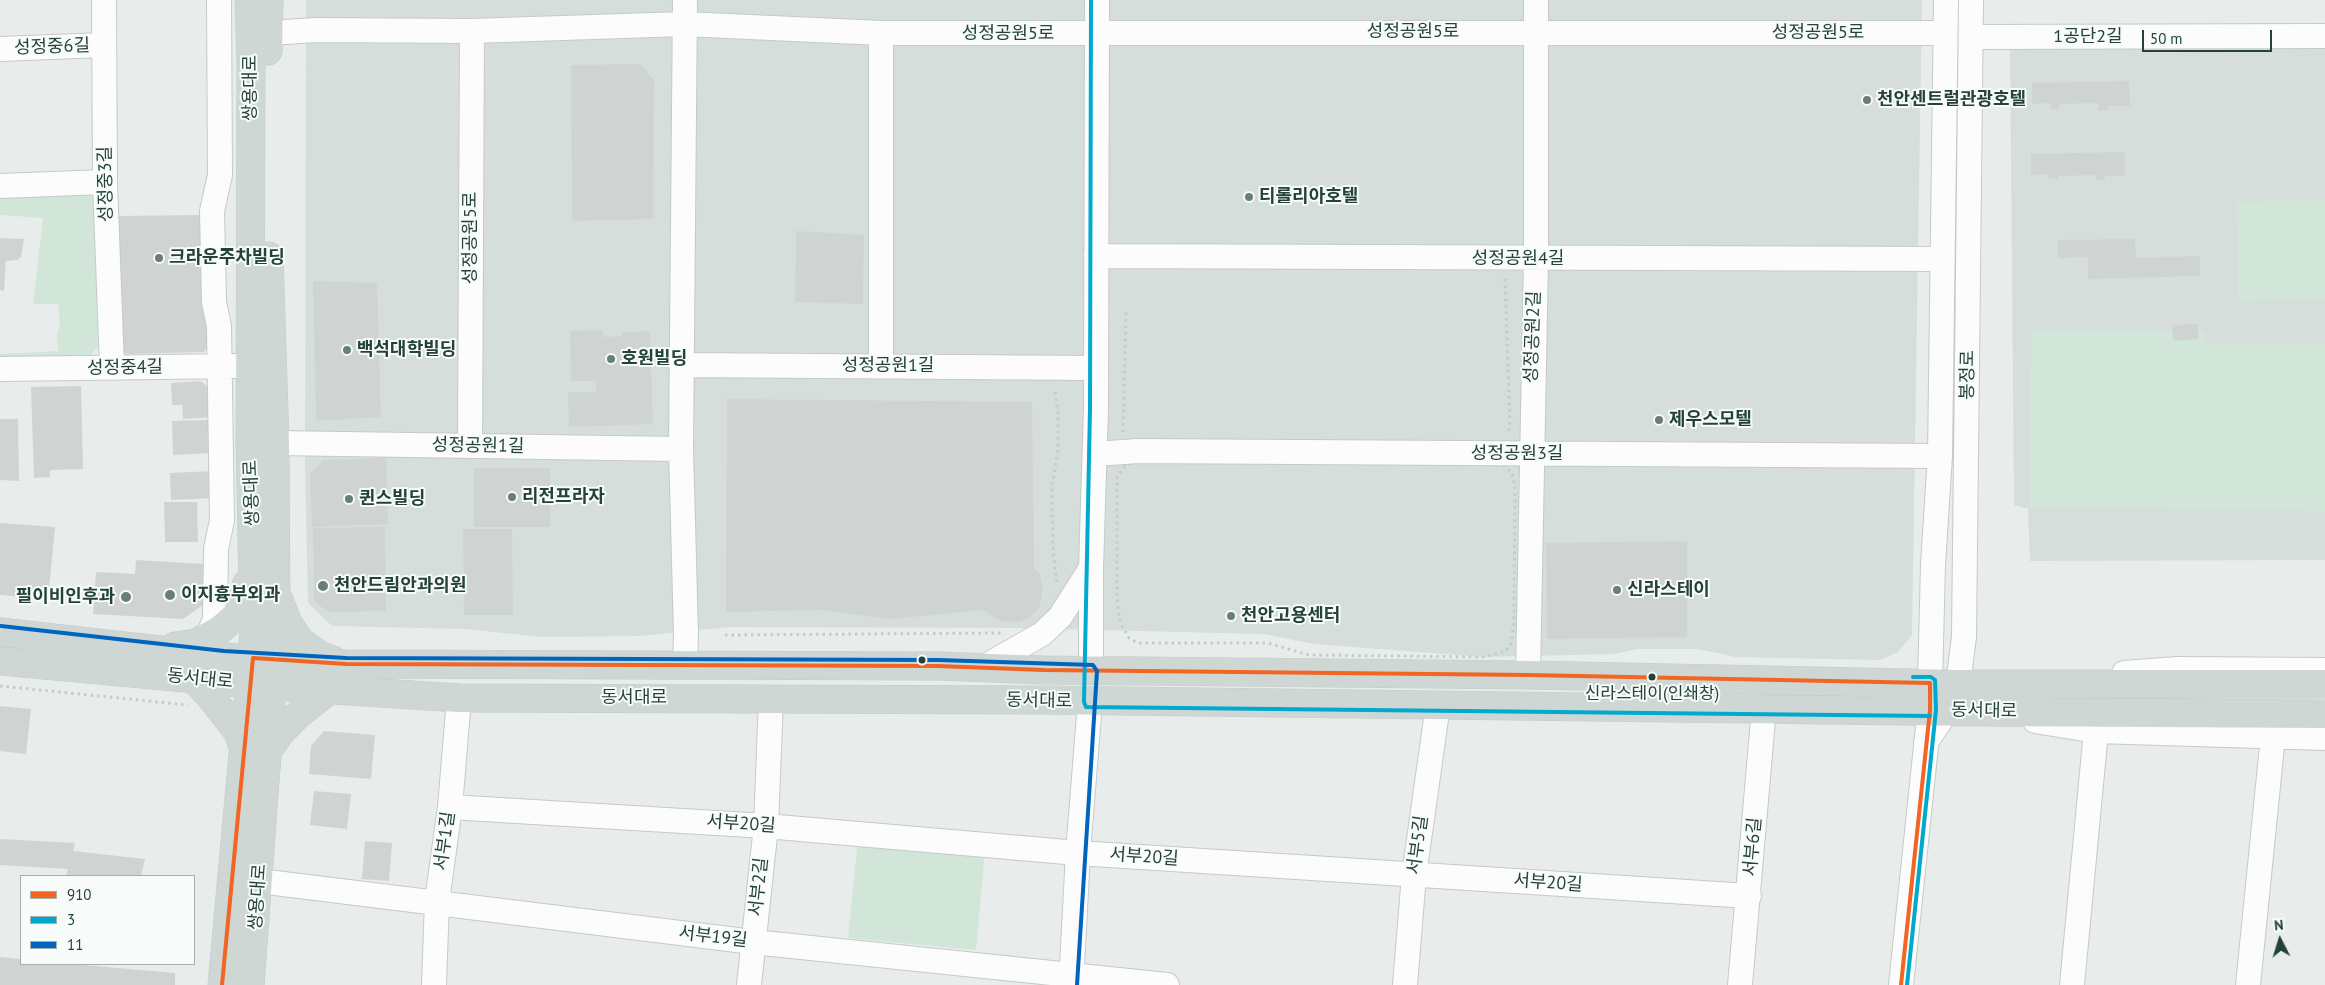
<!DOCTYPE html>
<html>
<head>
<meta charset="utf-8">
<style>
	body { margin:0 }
	#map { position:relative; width:2325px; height:985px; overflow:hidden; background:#e8edeb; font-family:"PT Sans",sans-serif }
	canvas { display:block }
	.legend { position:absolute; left:20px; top:875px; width:175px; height:90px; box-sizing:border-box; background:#f7fbf9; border:1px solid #a3b1ad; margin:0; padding:6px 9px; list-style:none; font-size:15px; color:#24423a }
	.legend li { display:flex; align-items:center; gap:10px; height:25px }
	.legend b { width:25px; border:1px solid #a3b1ad }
	.north { position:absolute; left:2255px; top:915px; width:50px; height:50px; -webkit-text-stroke:4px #f7fbf9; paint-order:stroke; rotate:355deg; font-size:14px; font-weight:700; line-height:20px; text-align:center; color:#24423a }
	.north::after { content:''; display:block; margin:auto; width:18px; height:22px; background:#24423a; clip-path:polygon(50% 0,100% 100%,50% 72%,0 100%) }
	.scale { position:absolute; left:2142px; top:30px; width:130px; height:22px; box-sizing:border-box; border:2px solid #24423a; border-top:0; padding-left:6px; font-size:15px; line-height:18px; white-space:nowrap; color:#24423a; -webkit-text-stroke:4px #f7fbf9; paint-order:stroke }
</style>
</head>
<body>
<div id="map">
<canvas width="2325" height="985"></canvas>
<ul class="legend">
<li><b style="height:6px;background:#f26522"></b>910</li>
<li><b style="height:6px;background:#00a9ce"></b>3</li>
<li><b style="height:6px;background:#0065bd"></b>11</li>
</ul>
<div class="north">N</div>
<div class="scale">50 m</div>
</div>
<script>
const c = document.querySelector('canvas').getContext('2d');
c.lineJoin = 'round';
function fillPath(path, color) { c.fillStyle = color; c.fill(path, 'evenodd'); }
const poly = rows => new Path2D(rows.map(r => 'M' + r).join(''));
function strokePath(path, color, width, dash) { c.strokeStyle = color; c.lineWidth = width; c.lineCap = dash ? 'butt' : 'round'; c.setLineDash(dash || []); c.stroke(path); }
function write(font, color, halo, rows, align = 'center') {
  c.font = font + ' "PT Sans","Noto Sans KR",sans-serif'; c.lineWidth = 4; c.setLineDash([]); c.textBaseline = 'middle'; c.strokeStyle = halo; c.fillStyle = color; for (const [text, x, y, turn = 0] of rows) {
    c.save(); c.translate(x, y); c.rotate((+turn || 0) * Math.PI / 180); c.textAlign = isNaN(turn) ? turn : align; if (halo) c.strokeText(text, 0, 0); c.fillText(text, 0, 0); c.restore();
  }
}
fillPath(poly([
	[306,0,1922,0,1912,635,1898,652,1880,660,1735,657,1698,649,1637,649,1615,654,1484,657,1314,644,1264,634,1014,628,729,627,641,636,542,637,465,629,332,626,308,603,305,465],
	[2010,45,2325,45,2325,560,2030,561,2028,509,2014,505]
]), '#d6dedb');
fillPath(poly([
	[89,194,96,202,98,346,90,356,0,357,0,354,58,351,57,333,60,325,58,304,33,304,43,218,0,215,0,197],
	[2325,200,2325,300,2238,301,2237,202],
	[2031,331,2204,331,2205,343,2325,343,2325,511,2030,507],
	[858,839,985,851,976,950,848,938]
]), '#d1e6d8');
fillPath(poly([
	[640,64,654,80,653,219,572,221,571,65],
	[2129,81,2130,106,2108,106,2108,110,2098,111,2098,103,2059,104,2059,109,2051,109,2051,103,2032,104,2032,83],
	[2125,152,2125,176,2105,176,2105,179,2096,180,2096,175,2058,176,2058,179,2049,179,2049,174,2031,175,2031,154],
	[201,215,210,344,204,352,126,354,119,348,116,216],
	[796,231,864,235,863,304,795,302],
	[0,238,24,239,21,257,17,260,6,261,4,291,0,290],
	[2135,239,2136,258,2200,256,2200,276,2088,279,2088,257,2058,258,2058,240],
	[313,281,377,283,381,417,316,421],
	[2198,324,2198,339,2173,341,2172,325],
	[603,330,603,337,622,336,622,332,650,331,653,424,569,427,568,392,596,392,596,381,571,381,570,331],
	[201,381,210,389,212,417,183,419,182,405,172,405,171,383],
	[81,386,83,469,50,470,50,477,34,478,31,387],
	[727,399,1032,402,1034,568,1040,575,1043,589,1040,605,1036,612,1025,620,1017,622,1000,621,983,610,891,619,820,610,726,612],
	[0,419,18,419,19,481,0,480],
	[211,420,212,453,173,455,172,421],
	[386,458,388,524,312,527,310,474,323,460],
	[474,468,550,468,550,527,474,527],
	[213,471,214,498,171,500,170,473],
	[164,502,197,502,198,542,165,542],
	[0,523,55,527,48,599,0,595],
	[385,527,386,611,328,612,314,601,313,528],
	[463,529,512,529,513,615,464,615],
	[1687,541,1687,637,1547,639,1546,543],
	[136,560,206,564,203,605,183,619,93,614,96,572,135,574],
	[0,706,31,709,26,754,0,751],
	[324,731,375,735,371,779,309,774,311,746],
	[314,791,351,794,347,829,310,825],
	[0,839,75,843,73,851,145,859,141,876,66,876,68,869,0,865],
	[365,841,392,843,389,881,362,879],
	[0,957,21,959,21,964,72,964,175,973,175,985,0,985]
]), '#cfd4d2');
const minor = poly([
	[104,0,105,182,112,368],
	[685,0,681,449,686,634,685,665],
	[269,33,316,30,472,31,684,24,881,33,1945,33],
	[1971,37,2325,36],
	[0,49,104,45],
	[0,186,105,182],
	[1096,256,1941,259],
	[681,365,1095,368],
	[881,365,881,33],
	[0,369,236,366],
	[275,443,681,449],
	[470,446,472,31],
	[1095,454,1138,451,1940,456],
	[198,642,210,631,215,619,216,549,222,520,219,326,214,302,212,211,220,175,219,0],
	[984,667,1042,634,1060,617,1091,568],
	[1091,671,1091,568,1096,409,1097,0],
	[2124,673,2177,669,2325,670],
	[1528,675,1536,259,1536,0],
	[1930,683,1933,565,1940,456,1946,0],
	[2035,721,2096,731,2325,738],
	[1926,742,1947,711,1958,684,1964,637,1971,0],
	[450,807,766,826,1078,853,1749,896],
	[259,881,753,942,1167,985],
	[434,985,437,901,450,807,459,698],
	[749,985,766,826,771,699],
	[1071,985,1078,853,1090,702],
	[1405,985,1414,875,1438,705],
	[1740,985,1764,708],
	[1901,985,1928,727],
	[2072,985,2096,731],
	[2248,985,2273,736]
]);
const major = poly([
	[268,51,269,0],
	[279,600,288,623,300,641,321,656,333,660],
	[0,632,223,657,346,664,938,666,1043,670,1528,675,1958,684,2325,684],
	[175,646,196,643,220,630,237,615,247,583],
	[0,661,272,686,459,698,1044,700,1984,712,2325,714],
	[193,678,209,695,238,732,244,751],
	[267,752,280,733,298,715,332,688],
	[222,985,254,633,250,442,251,62,249,0],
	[250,985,276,633,275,443,269,256]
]);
strokePath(minor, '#c5cac8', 26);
strokePath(major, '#c3ccc9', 29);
strokePath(poly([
	[1505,279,1510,426,1508,433],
	[1055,392,1058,412,1058,450,1052,486,1053,553,1057,584],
	[1123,432,1126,312],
	[1139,460,1484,463,1504,466,1512,473,1515,488,1514,623,1511,644,1506,651,1484,657,1309,655,1268,643,1138,643,1129,638,1120,622,1117,599,1117,477,1125,466,1139,460],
	[725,635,1001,633],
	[0,686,188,705]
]), '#c3ccca', 3, [2.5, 4]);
strokePath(minor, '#fcfcfc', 24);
strokePath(major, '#cfd7d5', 28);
strokePath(poly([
	[222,985,253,658,346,664,938,666,1043,670,1528,675,1930,683,1930,710,1901,985]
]), '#f26522', 4);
strokePath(poly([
	[1091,0,1090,409,1084,702,1086,707,1930,716],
	[1907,985,1936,710,1935,680,1931,677,1913,677]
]), '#00a9ce', 4);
strokePath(poly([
	[1,626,224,651,346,658,938,660,1093,665,1097,671,1077,985]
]), '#0065bd', 4);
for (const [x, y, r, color] of [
	[1867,100,5,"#697e78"],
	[1249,197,5,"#697e78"],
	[159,258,5,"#697e78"],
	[347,350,5,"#697e78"],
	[611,359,5,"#697e78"],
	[1659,420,5,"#697e78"],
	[512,497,5,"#697e78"],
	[349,499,5,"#697e78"],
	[323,586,6,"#697e78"],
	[1617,590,5,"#697e78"],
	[170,595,6,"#697e78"],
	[126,597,6,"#697e78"],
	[1231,616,5,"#697e78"],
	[922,660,4.5,"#24423a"],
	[1652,677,4.5,"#24423a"]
]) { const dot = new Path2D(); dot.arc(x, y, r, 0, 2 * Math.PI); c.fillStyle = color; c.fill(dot); strokePath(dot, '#f7fbf9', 2); }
write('17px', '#24423a', '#f7fbf9', [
	["신라스테이(인쇄창)",1652,694]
]);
write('18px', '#24423a', '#f7fbf9', [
	["성정공원5로",1413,32],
	["성정공원5로",1818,33],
	["성정공원5로",1008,34],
	["1공단2길",2088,37],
	["성정중6길",52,47,-2],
	["쌍용대로",251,88,-90],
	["성정중3길",106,184,-91],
	["성정공원5로",471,238,-90],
	["성정공원4길",1518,259],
	["성정공원2길",1533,337,-88],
	["성정공원1길",888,366],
	["성정중4길",125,368,-1],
	["봉정로",1968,375,-89],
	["성정공원1길",478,446,1],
	["성정공원3길",1517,454],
	["쌍용대로",252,493,-92],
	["동서대로",200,679,6],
	["동서대로",634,698],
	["동서대로",1039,701,1],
	["동서대로",1984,711,1],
	["서부20길",741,824,4],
	["서부1길",445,841,-82],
	["서부5길",1418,845,-82],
	["서부6길",1753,847,-85],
	["서부20길",1144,857,4],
	["서부20길",1548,883,4],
	["서부2길",759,887,-84],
	["쌍용대로",258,897,-86],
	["서부19길",713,937,7]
]);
write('bold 18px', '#24423a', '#f7fbf9', [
	["천안센트럴관광호텔",1877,100],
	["티롤리아호텔",1259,197],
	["크라운주차빌딩",169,258],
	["백석대학빌딩",357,350],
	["호원빌딩",621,359],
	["제우스모텔",1669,420],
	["리전프라자",522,497],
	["퀸스빌딩",359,499],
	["천안드림안과의원",334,586],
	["신라스테이",1627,590],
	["이지흉부외과",181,595],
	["필이비인후과",115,597,"right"],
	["천안고용센터",1241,616]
], 'left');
</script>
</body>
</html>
